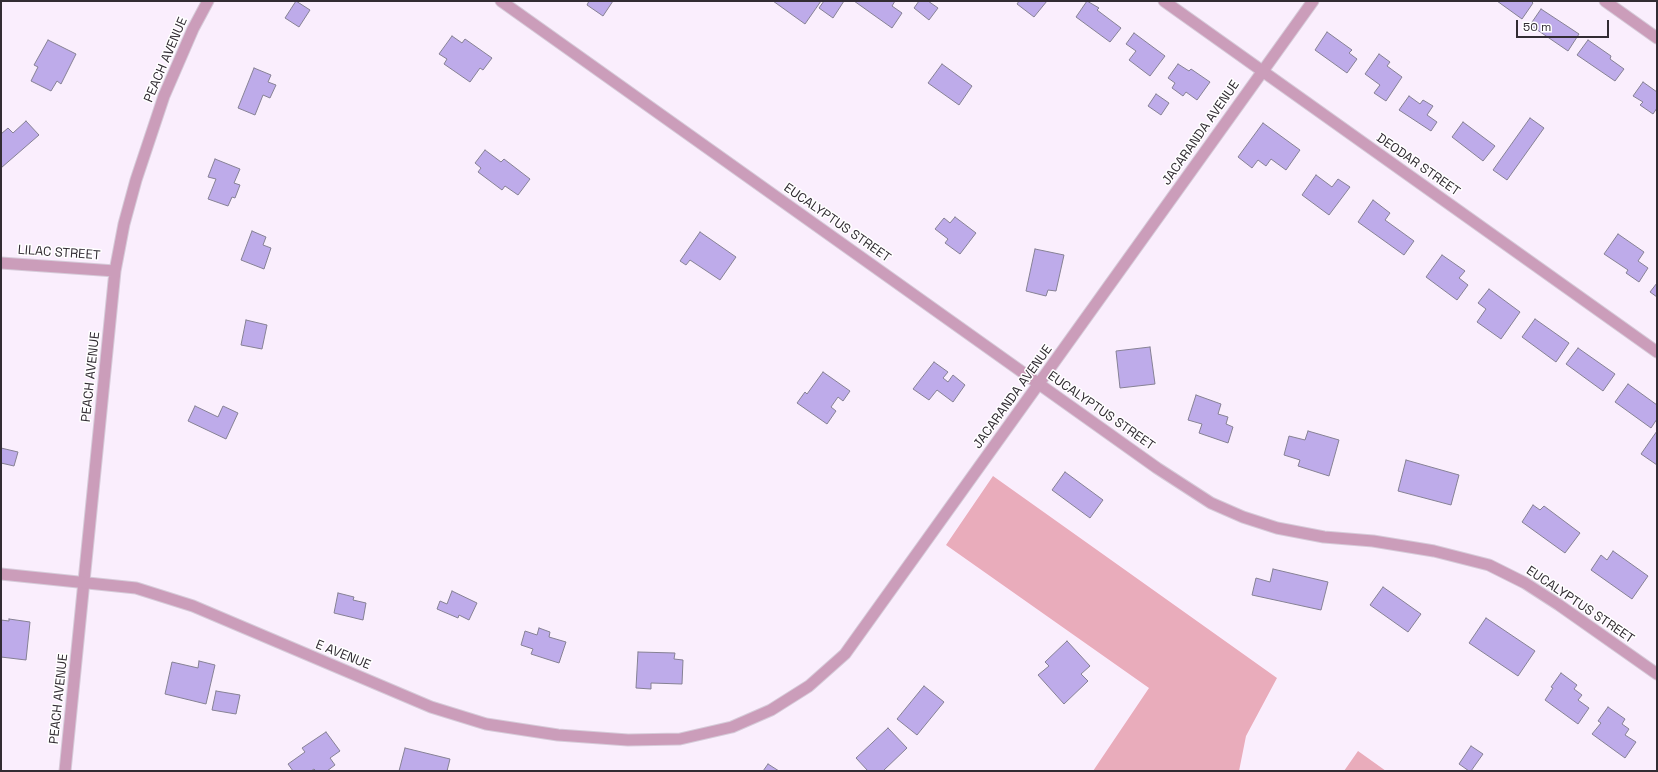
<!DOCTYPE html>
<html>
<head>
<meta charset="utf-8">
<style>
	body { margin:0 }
	#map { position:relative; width:1658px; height:772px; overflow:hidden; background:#faeefd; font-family:"Space Grotesk",sans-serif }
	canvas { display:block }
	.frame { position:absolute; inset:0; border:2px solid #322c33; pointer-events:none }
	.scale { position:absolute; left:1516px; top:20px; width:93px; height:18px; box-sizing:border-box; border:2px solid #322c33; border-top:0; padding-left:5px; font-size:12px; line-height:14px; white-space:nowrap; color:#322c33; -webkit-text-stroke:3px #fff; paint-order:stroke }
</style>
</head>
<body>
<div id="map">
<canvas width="1658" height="772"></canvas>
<div class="frame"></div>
<div class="scale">50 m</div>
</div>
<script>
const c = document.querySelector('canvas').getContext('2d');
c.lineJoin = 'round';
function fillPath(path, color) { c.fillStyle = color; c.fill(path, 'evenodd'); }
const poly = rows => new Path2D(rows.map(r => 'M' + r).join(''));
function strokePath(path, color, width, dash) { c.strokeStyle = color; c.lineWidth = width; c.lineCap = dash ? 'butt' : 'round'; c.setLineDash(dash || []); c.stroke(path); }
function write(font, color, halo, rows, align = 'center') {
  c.font = font + ' "Space Grotesk",sans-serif'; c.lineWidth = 3; c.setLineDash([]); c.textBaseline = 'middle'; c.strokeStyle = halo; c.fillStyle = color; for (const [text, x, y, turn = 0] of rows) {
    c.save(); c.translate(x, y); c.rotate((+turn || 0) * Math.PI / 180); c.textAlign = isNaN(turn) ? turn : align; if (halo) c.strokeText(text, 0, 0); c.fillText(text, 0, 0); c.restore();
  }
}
fillPath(poly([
	[993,476,1277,678,1246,736,1239,771,1093,771,1149,688,946,545],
	[1358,751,1386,771,1344,771]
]), '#e9acbb');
const building = poly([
	[296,1,310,10,299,27,285,18,296,1],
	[589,1,613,1,603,16,587,5,589,1],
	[773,1,821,1,805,24,773,1],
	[824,1,844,1,833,18,819,8,824,1],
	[854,1,895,1,892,6,902,13,892,28,854,1],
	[919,1,928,1,938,8,929,20,914,8,919,1],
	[1019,1,1047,1,1034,17,1017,4,1019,1],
	[1087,1,1099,8,1097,10,1121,28,1110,42,1076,17,1087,1],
	[1497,1,1531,1,1533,3,1522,19,1497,1],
	[1541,9,1579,34,1568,51,1530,25,1541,9],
	[1327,32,1352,50,1349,53,1357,59,1347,73,1315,50,1327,32],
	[1134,33,1165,56,1150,76,1129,60,1136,51,1126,44,1134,33],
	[452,36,462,43,465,39,492,58,483,70,480,68,470,82,444,64,447,59,439,54,452,36],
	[48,40,76,54,61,84,57,81,51,91,31,81,38,67,34,65,48,40],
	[1588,40,1611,56,1610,59,1624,69,1615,81,1577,55,1588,40],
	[1379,54,1390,62,1387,66,1402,77,1386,101,1374,93,1380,85,1365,74,1379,54],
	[942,64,972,86,959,105,928,83,942,64],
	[1178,64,1189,71,1191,69,1210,82,1197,100,1186,92,1183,96,1172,88,1175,83,1168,78,1178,64],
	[254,68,271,75,268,82,276,85,270,98,263,95,255,115,238,108,254,68],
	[1643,82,1657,92,1657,108,1653,114,1640,105,1643,102,1633,96,1643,82],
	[1156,94,1169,103,1161,115,1148,106,1156,94],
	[1409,96,1420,104,1423,100,1433,106,1427,115,1437,122,1431,131,1399,110,1409,96],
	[1530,118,1544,128,1507,180,1493,170,1530,118],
	[26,121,39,135,1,168,1,134,8,128,13,133,26,121],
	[1463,122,1495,146,1483,161,1452,137,1463,122],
	[1263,123,1300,150,1286,170,1271,159,1266,166,1258,160,1252,168,1238,157,1263,123],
	[485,150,501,162,504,159,530,179,518,195,505,186,502,190,478,172,481,168,475,163,485,150],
	[215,159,240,169,234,183,240,185,235,198,232,197,228,206,208,199,216,179,208,177,215,159],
	[1316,175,1332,187,1338,179,1350,187,1329,215,1302,195,1316,175],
	[1373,200,1390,213,1385,220,1414,241,1404,255,1358,222,1373,200],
	[955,217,976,233,960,254,945,243,948,239,935,229,944,218,950,223,955,217],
	[252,231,266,237,263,245,271,248,264,269,241,260,252,231],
	[700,232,736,257,720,280,690,260,686,265,680,261,700,232],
	[1618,234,1644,252,1638,261,1648,268,1639,282,1626,273,1628,270,1604,254,1618,234],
	[1035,249,1064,255,1056,291,1048,290,1046,296,1026,291,1035,249],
	[1442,255,1465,271,1459,278,1468,285,1457,300,1426,277,1442,255],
	[1657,283,1657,297,1650,292,1657,283],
	[1489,289,1520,312,1501,339,1477,322,1486,309,1478,303,1489,289],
	[1535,319,1569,343,1556,362,1522,337,1535,319],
	[246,320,267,325,262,349,241,345,246,320],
	[1150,347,1155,384,1120,388,1116,351,1150,347],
	[1578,348,1615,374,1603,391,1566,364,1578,348],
	[934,362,948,372,943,378,948,382,953,375,965,385,953,402,937,390,929,400,913,389,934,362],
	[823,372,850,391,843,401,838,397,831,407,836,411,827,424,797,403,805,392,807,394,823,372],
	[1628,384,1657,405,1657,419,1651,428,1615,402,1628,384],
	[1196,395,1221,404,1218,414,1228,417,1226,424,1233,427,1228,443,1199,433,1202,424,1188,420,1196,395],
	[195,406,218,417,223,406,238,413,226,439,188,421,195,406],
	[1308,431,1339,440,1329,476,1298,466,1300,460,1284,455,1289,436,1305,440,1308,431],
	[1657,431,1657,465,1641,454,1657,431],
	[1,448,18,452,14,466,1,463,1,448],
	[1406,460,1459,475,1451,505,1398,491,1406,460],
	[1065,472,1103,500,1090,518,1052,490,1065,472],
	[1533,505,1540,510,1544,506,1580,533,1565,553,1522,522,1533,505],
	[1613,551,1648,576,1632,599,1591,570,1601,555,1607,560,1613,551],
	[1273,569,1328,582,1321,610,1252,595,1256,578,1270,582,1273,569],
	[1383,587,1421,614,1408,632,1370,605,1383,587],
	[452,591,477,603,469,620,459,615,458,618,437,609,440,601,447,604,452,591],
	[338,593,354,597,353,600,366,603,363,620,334,613,338,593],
	[1486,618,1535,651,1518,676,1469,643,1486,618],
	[9,619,30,622,26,660,1,657,1,620,9,621,9,619],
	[539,628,550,632,549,637,566,642,559,663,531,654,533,649,521,645,525,631,537,635,539,628],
	[1067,641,1090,666,1081,674,1088,681,1064,704,1038,675,1049,666,1045,662,1067,641],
	[638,652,675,653,674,659,683,660,682,684,651,683,651,689,636,688,638,652],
	[199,661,215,665,206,704,165,694,172,662,198,668,199,661],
	[1561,673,1577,685,1574,689,1582,695,1578,700,1589,708,1578,724,1545,700,1553,688,1551,687,1561,673],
	[924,686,944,702,917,735,897,719,924,686],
	[216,691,240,695,236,714,212,710,216,691],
	[1608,707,1625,719,1622,724,1629,729,1625,735,1636,742,1625,758,1592,734,1601,723,1598,721,1608,707],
	[888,728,907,748,883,771,868,771,856,758,888,728],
	[326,732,340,751,330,758,335,765,327,771,316,771,314,769,311,771,293,771,288,764,305,752,302,748,326,732],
	[1471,746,1483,754,1471,771,1469,771,1459,764,1471,746],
	[405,748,450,759,447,771,399,771,405,748],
	[768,764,779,771,763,771,768,764]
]);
fillPath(building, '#beabea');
strokePath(building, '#868194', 1);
const minor = poly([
	[501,1,1157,468,1211,503,1243,517,1277,528,1324,537,1373,541,1434,551,1489,565,1525,583,1559,605,1657,674],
	[1164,1,1657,352],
	[1605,1,1657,38],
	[1,263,115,271],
	[65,771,115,271,124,224,136,180,164,96,193,29,208,1]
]);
const tertiary = poly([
	[1,574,136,588,193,606,431,707,486,724,558,735,628,740,680,739,732,727,771,710,809,686,845,654,1313,1]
]);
strokePath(minor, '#d6cbd9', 13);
strokePath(tertiary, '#d6cbd9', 13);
strokePath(minor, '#cb9dba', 11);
strokePath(tertiary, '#cb9dba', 11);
write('13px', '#322c33', '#fff', [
	["PEACH AVENUE",166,60,-67],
	["JACARANDA AVENUE",1201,133,-55],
	["DEODAR STREET",1418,165,35],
	["EUCALYPTUS STREET",837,223,35],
	["LILAC STREET",59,253,4],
	["PEACH AVENUE",91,377,-84],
	["JACARANDA AVENUE",1013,397,-54],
	["EUCALYPTUS STREET",1101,411,35],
	["EUCALYPTUS STREET",1580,605,34],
	["E AVENUE",343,655,22],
	["PEACH AVENUE",59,699,-84]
]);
</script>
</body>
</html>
